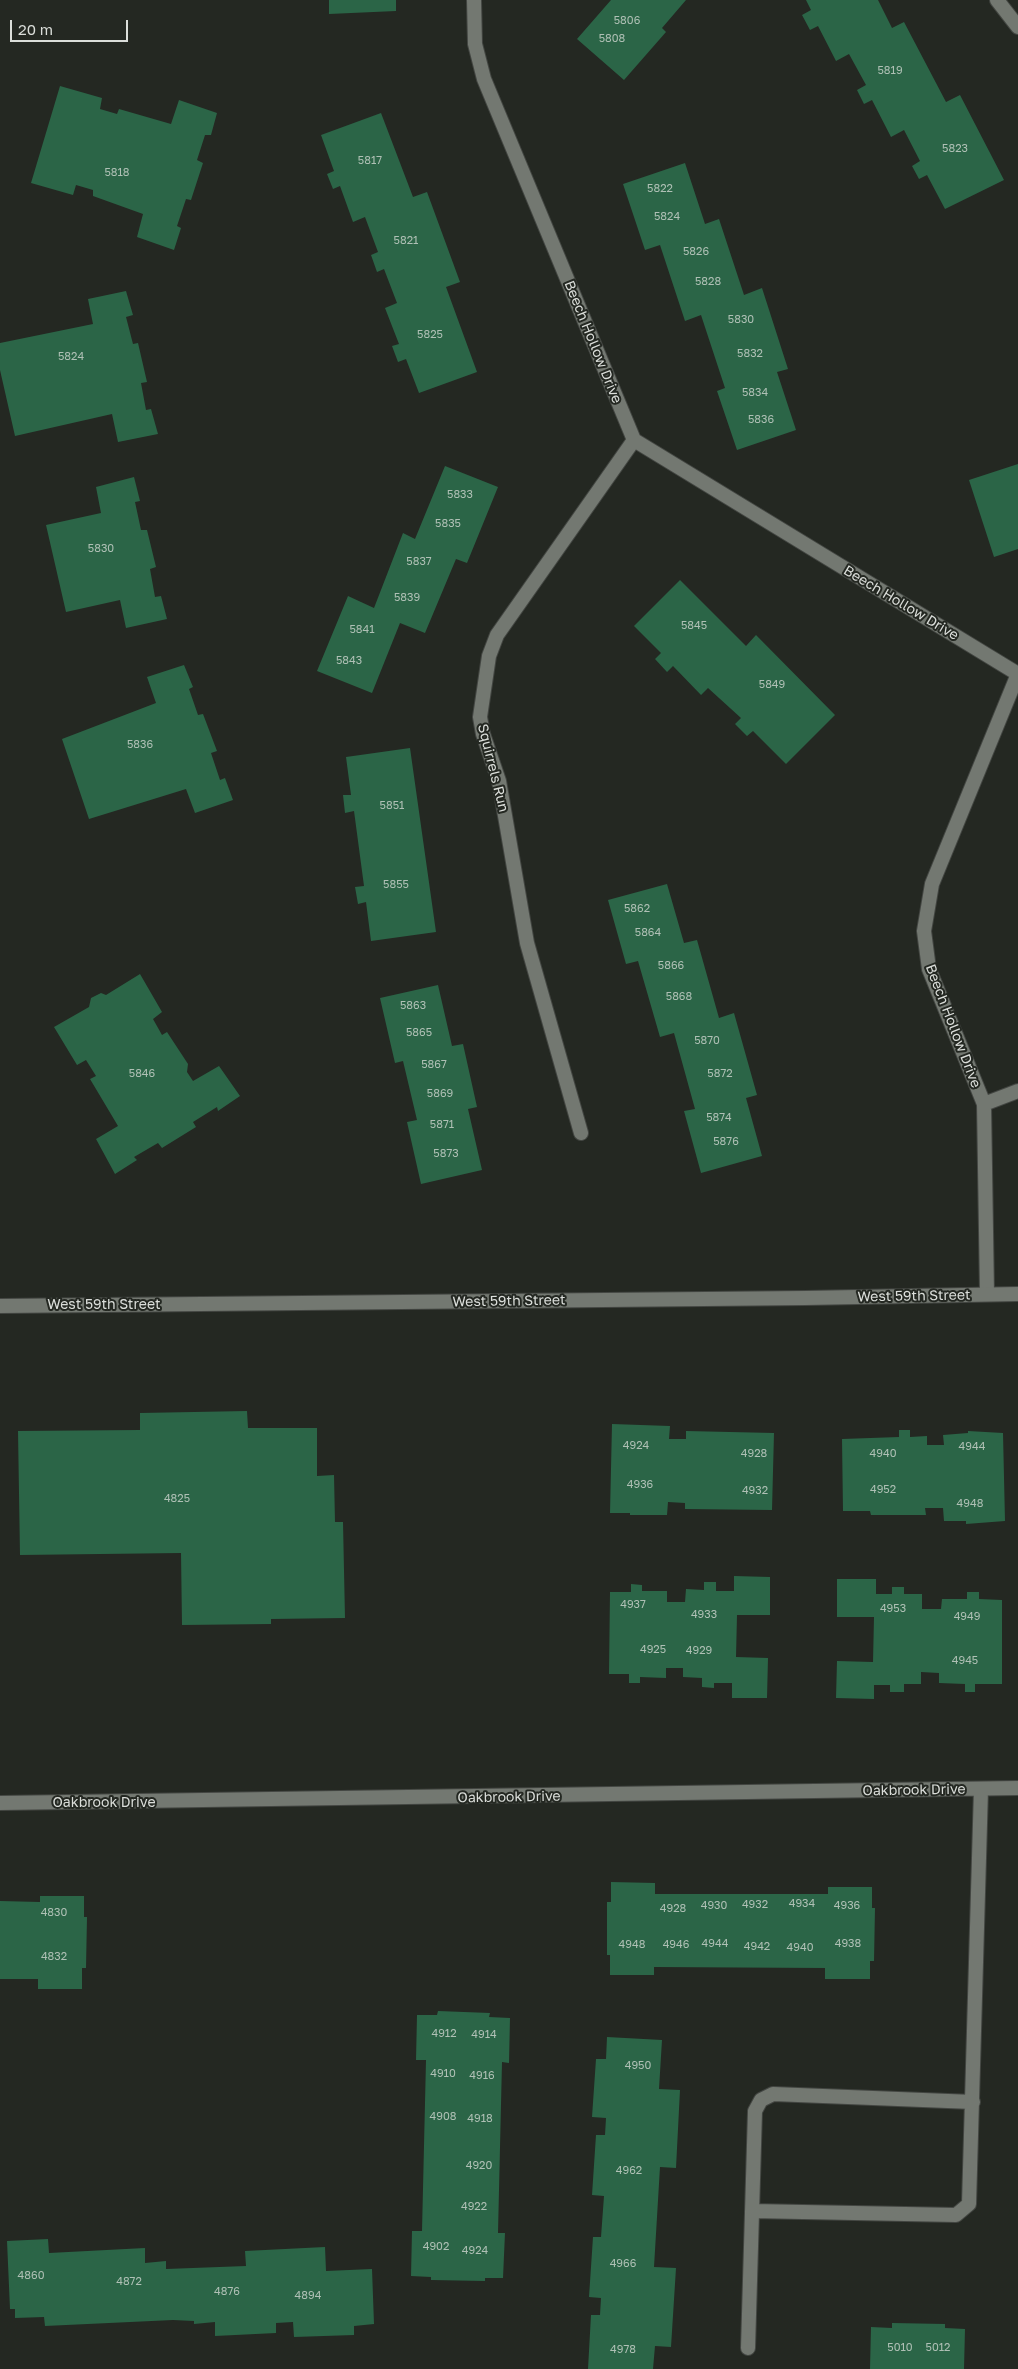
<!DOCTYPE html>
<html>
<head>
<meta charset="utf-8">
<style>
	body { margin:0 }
	#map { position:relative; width:1018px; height:2369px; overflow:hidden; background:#242822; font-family:"Golos Text",sans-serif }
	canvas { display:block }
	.scale { position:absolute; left:10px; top:20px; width:118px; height:22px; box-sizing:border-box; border:2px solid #dbdeda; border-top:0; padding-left:6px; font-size:15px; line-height:18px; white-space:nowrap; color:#dbdeda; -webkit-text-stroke:4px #242822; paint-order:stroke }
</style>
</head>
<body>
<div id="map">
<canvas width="1018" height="2369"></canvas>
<div class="scale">20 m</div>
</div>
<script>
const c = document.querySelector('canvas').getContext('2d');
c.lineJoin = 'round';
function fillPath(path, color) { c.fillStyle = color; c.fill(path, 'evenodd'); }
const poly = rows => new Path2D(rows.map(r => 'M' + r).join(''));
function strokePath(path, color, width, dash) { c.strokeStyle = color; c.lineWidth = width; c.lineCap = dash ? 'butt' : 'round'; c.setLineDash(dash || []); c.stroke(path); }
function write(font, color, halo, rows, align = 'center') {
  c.font = font + ' "Golos Text",sans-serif'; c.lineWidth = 4; c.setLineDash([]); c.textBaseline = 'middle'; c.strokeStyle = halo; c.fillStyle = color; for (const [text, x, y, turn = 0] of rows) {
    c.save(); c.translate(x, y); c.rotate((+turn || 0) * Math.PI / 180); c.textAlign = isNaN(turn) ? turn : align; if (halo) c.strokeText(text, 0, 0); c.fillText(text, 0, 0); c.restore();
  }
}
fillPath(poly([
	[329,0,396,0,396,11,329,14],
	[611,0,686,0,662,28,666,32,624,80,577,39],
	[806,0,878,0,892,28,904,22,946,102,960,95,1004,180,945,209,927,175,919,179,912,166,920,161,904,130,891,137,872,100,864,104,857,90,866,85,849,54,836,61,818,26,810,30,802,15,811,10],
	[60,86,102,98,100,109,117,114,119,109,171,124,179,100,217,113,211,135,205,135,197,160,203,163,191,200,186,199,177,226,181,228,174,250,137,237,143,214,93,196,93,190,76,185,73,195,31,183],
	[381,113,413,197,427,192,460,282,446,287,477,372,419,393,406,359,398,362,392,346,399,344,385,308,397,303,384,269,377,272,371,255,378,252,365,217,353,222,340,186,333,189,327,174,334,171,321,135],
	[685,163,705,224,719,219,744,295,762,288,788,369,777,372,796,430,737,450,717,391,725,388,701,315,685,321,660,245,645,250,623,184],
	[126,291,133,315,126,317,133,344,138,343,147,382,141,383,146,410,151,409,158,434,118,442,112,414,15,436,0,370,0,343,93,324,88,299],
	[1018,464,1018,549,994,557,969,480],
	[445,466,498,487,467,563,456,559,425,633,400,623,372,693,317,671,348,596,374,608,403,533,415,539],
	[134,477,140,501,135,502,141,530,147,530,156,567,150,569,155,597,161,596,167,619,126,628,120,600,66,612,46,525,101,513,96,487],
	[680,580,746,646,756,635,835,715,786,764,753,731,747,736,735,724,741,718,708,688,701,695,673,666,667,672,655,659,661,653,634,626],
	[184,665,193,687,189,689,198,715,203,714,217,751,211,753,220,780,225,778,233,800,195,813,186,789,89,819,62,739,156,703,147,677],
	[410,748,436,932,371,941,366,902,358,904,355,887,364,886,354,811,345,813,343,795,351,795,346,757],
	[667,884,684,943,697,940,719,1018,734,1013,757,1095,746,1098,762,1156,701,1173,684,1111,695,1109,674,1033,660,1037,638,961,626,964,608,900],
	[140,974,162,1012,153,1019,162,1035,167,1032,188,1064,187,1072,193,1081,219,1066,240,1096,218,1111,217,1107,193,1122,196,1127,162,1148,158,1143,134,1157,137,1160,115,1174,96,1139,118,1126,90,1079,96,1076,86,1060,77,1065,54,1027,89,1007,91,998,101,993,106,995],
	[438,985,452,1046,463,1044,477,1107,468,1109,482,1170,421,1184,407,1122,417,1120,403,1061,395,1063,380,998],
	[247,1411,248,1428,317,1428,317,1476,334,1475,335,1522,343,1522,345,1618,271,1619,271,1624,182,1625,181,1553,20,1555,18,1431,140,1430,140,1413],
	[612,1424,670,1426,669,1439,686,1439,686,1431,774,1433,772,1510,685,1509,685,1503,668,1502,667,1515,630,1515,630,1513,610,1513],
	[899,1430,910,1430,910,1437,927,1436,927,1445,944,1445,943,1435,968,1433,968,1431,1003,1433,1005,1521,966,1524,966,1521,944,1521,943,1508,925,1508,926,1515,871,1515,870,1511,843,1511,842,1439,899,1437],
	[734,1576,770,1577,770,1615,737,1615,736,1657,768,1658,767,1698,732,1698,732,1683,714,1683,714,1688,702,1687,702,1678,683,1677,683,1668,666,1668,666,1678,640,1677,640,1683,629,1683,629,1674,609,1674,610,1592,631,1592,631,1584,642,1585,642,1591,667,1591,667,1602,685,1602,686,1589,704,1590,704,1582,716,1582,716,1591,734,1591],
	[837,1579,876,1579,876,1594,892,1594,892,1587,904,1587,904,1594,922,1594,922,1609,941,1609,942,1599,967,1599,967,1592,979,1592,979,1599,1002,1600,1002,1684,975,1684,975,1692,965,1692,965,1684,939,1683,939,1673,921,1672,921,1684,904,1684,904,1692,890,1692,890,1685,874,1685,874,1699,836,1698,837,1661,873,1662,874,1617,837,1617],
	[611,1882,655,1883,655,1894,828,1894,828,1887,872,1887,872,1908,875,1908,874,1961,870,1961,870,1979,825,1979,825,1968,654,1967,654,1975,610,1975,610,1955,607,1955,607,1902,611,1902],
	[40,1896,84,1896,84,1917,87,1917,86,1968,82,1968,82,1989,38,1989,38,1979,0,1979,0,1901,40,1902],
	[438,2011,490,2013,489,2017,510,2018,509,2063,502,2062,498,2233,505,2233,503,2278,485,2278,485,2281,431,2280,431,2277,411,2276,412,2231,422,2231,426,2060,416,2060,417,2015,437,2015],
	[607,2037,662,2040,659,2089,680,2090,676,2168,660,2167,654,2267,676,2268,671,2347,655,2346,653,2369,588,2369,591,2315,600,2315,601,2298,589,2297,593,2237,601,2237,604,2196,592,2195,596,2135,605,2135,606,2118,592,2117,596,2059,606,2059],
	[48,2239,49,2253,145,2248,145,2263,166,2261,166,2269,246,2266,245,2251,325,2247,326,2271,372,2269,374,2324,354,2326,354,2335,294,2337,293,2322,276,2323,276,2333,215,2336,215,2322,194,2324,194,2321,173,2320,45,2326,44,2317,15,2318,15,2309,10,2309,7,2241],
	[892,2323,945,2324,945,2328,965,2329,964,2369,870,2369,871,2327,892,2328]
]), '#2b6547');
const minor = poly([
	[474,0,475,44,484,79,634,440,1018,674],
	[997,0,1018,27],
	[984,1104,1018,1091],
	[581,1133,527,943,499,781,483,734,480,717,489,656,497,635,634,440],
	[987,1294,984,1104,929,969,924,931,932,884,1018,674],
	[0,1803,1018,1788],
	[752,2211,956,2215,969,2204,981,1789],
	[748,2348,755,2111,761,2100,773,2094,973,2102]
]);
const tertiary = poly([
	[0,1306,805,1298,1018,1294]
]);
strokePath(minor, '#434642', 16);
strokePath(tertiary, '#434642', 16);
strokePath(minor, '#737871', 14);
strokePath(tertiary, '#737871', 14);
write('11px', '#afc0b5', null, [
	["5806",627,21],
	["5808",612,39],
	["5819",890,71],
	["5823",955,149],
	["5817",370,161],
	["5818",117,173],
	["5822",660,189],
	["5824",667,217],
	["5821",406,241],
	["5826",696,252],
	["5828",708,282],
	["5830",741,320],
	["5825",430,335],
	["5832",750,354],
	["5824",71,357],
	["5834",755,393],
	["5836",761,420],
	["5833",460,495],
	["5835",448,524],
	["5830",101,549],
	["5837",419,562],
	["5839",407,598],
	["5845",694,626],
	["5841",362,630],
	["5843",349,661],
	["5849",772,685],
	["5836",140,745],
	["5851",392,806],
	["5855",396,885],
	["5862",637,909],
	["5864",648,933],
	["5866",671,966],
	["5868",679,997],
	["5863",413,1006],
	["5865",419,1033],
	["5870",707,1041],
	["5867",434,1065],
	["5846",142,1074],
	["5872",720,1074],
	["5869",440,1094],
	["5874",719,1118],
	["5871",442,1125],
	["5876",726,1142],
	["5873",446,1154],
	["4924",636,1446],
	["4944",972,1447],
	["4928",754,1454],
	["4940",883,1454],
	["4936",640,1485],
	["4952",883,1490],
	["4932",755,1491],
	["4825",177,1499],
	["4948",970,1504],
	["4937",633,1605],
	["4953",893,1609],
	["4933",704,1615],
	["4949",967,1617],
	["4925",653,1650],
	["4929",699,1651],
	["4945",965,1661],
	["4934",802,1904],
	["4932",755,1905],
	["4930",714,1906],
	["4936",847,1906],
	["4928",673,1909],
	["4830",54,1913],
	["4944",715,1944],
	["4938",848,1944],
	["4948",632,1945],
	["4946",676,1945],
	["4942",757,1947],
	["4940",800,1948],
	["4832",54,1957],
	["4912",444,2034],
	["4914",484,2035],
	["4950",638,2066],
	["4910",443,2074],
	["4916",482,2076],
	["4908",443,2117],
	["4918",480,2119],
	["4920",479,2166],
	["4962",629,2171],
	["4922",474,2207],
	["4902",436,2247],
	["4924",475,2251],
	["4966",623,2264],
	["4860",31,2276],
	["4872",129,2282],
	["4876",227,2292],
	["4894",308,2296],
	["5010",900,2348],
	["5012",938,2348],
	["4978",623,2350]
]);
write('14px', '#dbdeda', '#242822', [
	["Beech Hollow Drive",593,342,68],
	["Beech Hollow Drive",901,603,31],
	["Squirrels Run",493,768,76],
	["Beech Hollow Drive",953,1026,69],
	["West 59th Street",914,1296,-1],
	["West 59th Street",509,1301,-1],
	["West 59th Street",104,1305],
	["Oakbrook Drive",914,1790,-1],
	["Oakbrook Drive",509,1797,-1],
	["Oakbrook Drive",104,1803]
]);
</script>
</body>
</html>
